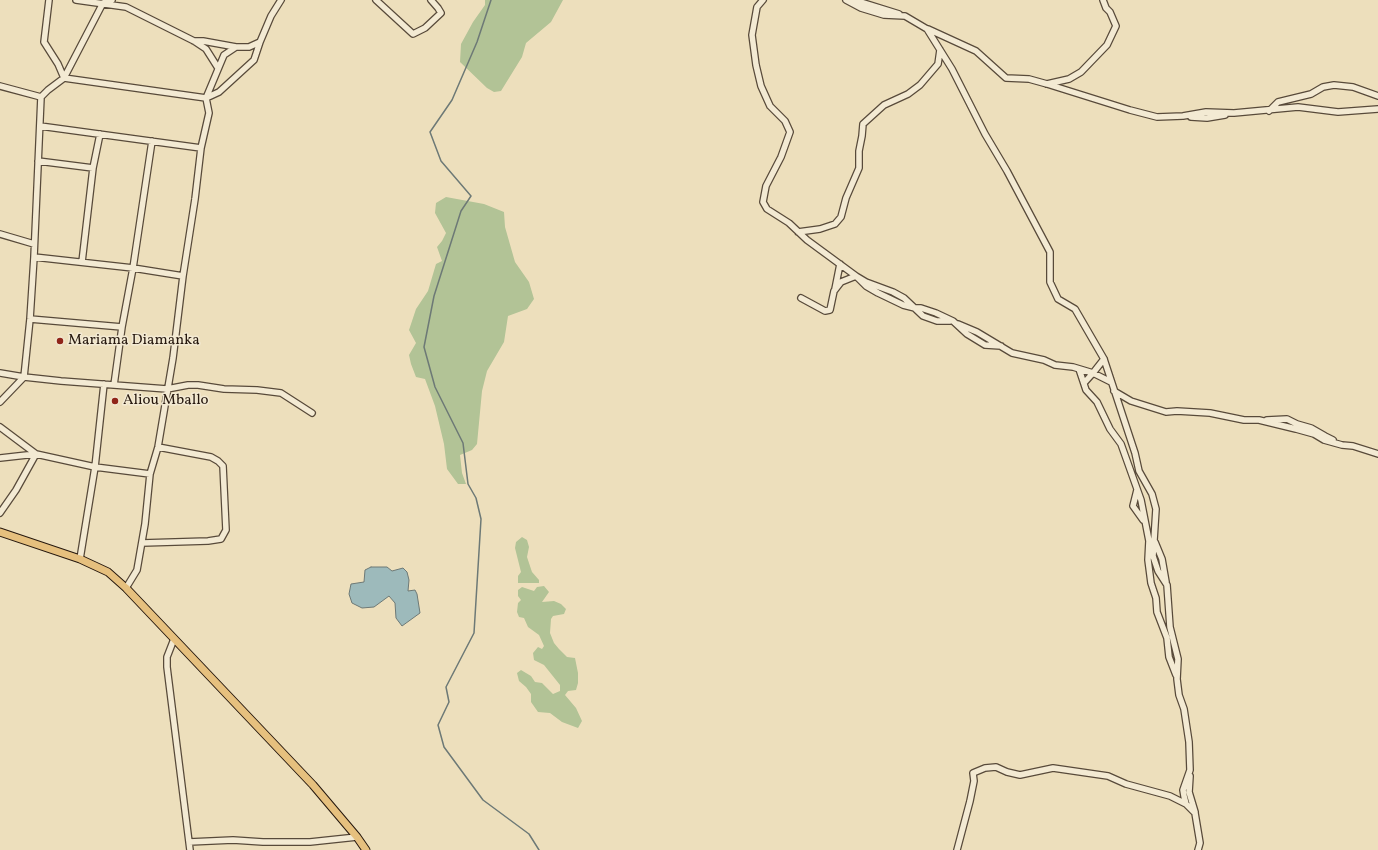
<!DOCTYPE html>
<html>
<head>
<meta charset="utf-8">
<style>
	body { margin:0 }
	canvas { display:block; background:#eddfbc }
</style>
</head>
<body>
<canvas width="1378" height="850"></canvas>
<script>
const c = document.querySelector('canvas').getContext('2d');
c.lineJoin = 'round';
function fillPath(path, color) { c.fillStyle = color; c.fill(path, 'evenodd'); }
const poly = rows => new Path2D(rows.map(r => 'M' + r).join(''));
function strokePath(path, color, width, dash) { c.strokeStyle = color; c.lineWidth = width; c.lineCap = dash ? 'butt' : 'round'; c.setLineDash(dash || []); c.stroke(path); }
function write(font, color, halo, rows, align = 'center') {
  c.font = font + ' Vollkorn,serif'; c.lineWidth = 3; c.setLineDash([]); c.textBaseline = 'middle'; c.strokeStyle = halo; c.fillStyle = color; for (const [text, x, y, turn = 0] of rows) {
    c.save(); c.translate(x, y); c.rotate((+turn || 0) * Math.PI / 180); c.textAlign = isNaN(turn) ? turn : align; if (halo) c.strokeText(text, 0, 0); c.fillText(text, 0, 0); c.restore();
  }
}
fillPath(poly([
	[485,0,563,0,551,22,526,43,522,57,501,91,494,92,487,88,460,62,461,44,473,22,485,5],
	[446,197,484,204,504,212,505,227,515,262,529,282,534,299,527,309,508,316,504,342,487,371,482,391,477,444,472,450,460,455,462,473,466,484,458,484,447,469,444,444,435,406,425,379,416,377,411,364,409,355,416,343,409,330,416,309,428,291,436,264,442,261,437,247,442,241,446,233,435,213,436,203],
	[522,537,527,540,529,547,527,557,532,572,539,580,539,583,518,583,518,576,521,572,515,548,516,542],
	[544,586,549,592,542,602,554,601,561,604,566,609,564,614,553,616,551,619,550,633,554,643,559,649,567,657,575,658,578,673,578,683,576,690,568,691,565,695,576,708,582,721,578,728,562,722,550,713,538,712,531,702,531,694,526,687,519,681,517,673,521,670,531,676,535,682,542,683,553,694,560,691,560,685,544,665,534,660,533,653,538,647,542,649,544,646,539,635,528,627,524,618,519,617,517,612,518,603,521,600,518,596,518,590,522,587,534,591,537,587]
]), '#b2c396');
const water = poly([
	[371,567,387,567,392,571,403,568,407,572,409,580,408,591,415,590,417,594,420,613,402,626,396,618,395,603,389,596,374,607,362,608,352,603,349,594,351,584,364,582,365,570,371,567]
]);
fillPath(water, '#9dbabb');
strokePath(water, '#6d7976', 1);
strokePath(poly([
	[491,0,477,42,452,100,430,132,441,161,471,196,461,211,434,296,424,347,435,387,463,443,468,484,476,498,481,519,474,633,446,687,449,702,438,725,444,747,483,800,529,834,539,850]
]), '#6d7976', 1.5);
const minor = poly([
	[49,0,44,42,58,64,64,78],
	[76,0,126,7,194,41,206,49,218,68],
	[376,0,413,34,425,28,441,13,438,8,431,0],
	[763,0,757,7,752,35,756,65,761,86,770,106,785,121,790,132,781,157,766,186,763,202,767,209,789,223,807,240,856,276,866,286,878,293,903,305,915,308,921,308,936,313,953,321,967,334,985,345,1001,346],
	[846,0,861,8,884,15,905,16,927,29,952,69,985,134,1007,171,1050,252,1050,282,1058,299,1075,309,1104,359,1135,453,1139,471,1152,494,1156,509,1153,556,1158,571,1167,585,1170,627,1178,659,1177,679,1179,695,1184,709,1189,742,1190,770,1183,790,1184,796,1186,804,1195,813,1200,843,1198,850],
	[854,0,899,14],
	[928,29,976,51,1006,78,1029,79,1047,84,1130,110,1157,117,1183,116,1206,112,1234,113,1298,107,1338,112,1378,109],
	[194,41,203,41,236,47],
	[64,78,103,3,112,0],
	[1047,84,1069,79,1081,72,1107,45,1116,26,1110,12,1106,8,1103,0],
	[0,86,41,97],
	[1269,111,1278,102,1311,94,1323,87,1334,85,1353,87,1378,96],
	[1191,117,1207,118,1225,115],
	[40,126,201,148],
	[38,161,93,168],
	[798,232,820,229,835,224,841,217,846,198,859,168,859,151,862,136,863,124,884,105,908,94,920,85,938,64,940,50],
	[0,234,34,244],
	[34,257,133,268,183,276],
	[82,262,93,168,100,134],
	[835,289,840,264],
	[801,298,825,311,830,310,834,291,841,282,856,276,866,282,893,292,904,298,923,316,937,321,950,321],
	[30,319,122,327],
	[958,324,977,332,1012,353,1044,360,1055,365,1073,367,1093,373,1111,382],
	[1079,369,1086,390,1097,402,1110,429,1121,444,1141,500,1149,541,1148,560,1151,583,1156,598,1157,612,1167,638,1169,657,1176,675],
	[0,373,24,377,61,381,167,389,188,385,198,385,224,389,257,390,281,393,312,413],
	[1084,383,1093,373,1104,359],
	[114,385,122,327,133,268,152,141],
	[1114,391,1131,401,1166,412,1177,411,1210,413,1244,420,1259,420,1296,429,1314,434,1324,440,1342,445,1353,446,1378,454],
	[0,402,24,377,30,319,34,257,41,97,48,90,64,78,206,98,219,92,254,60,260,42],
	[1267,420,1287,419,1297,424,1311,428,1325,436,1333,440],
	[0,427,36,454,0,458],
	[1137,490,1133,506,1143,520],
	[0,513,16,490,36,454,95,467,150,474],
	[1155,542,1162,559,1166,582],
	[142,543,208,541,221,539,226,530,223,466,218,461,211,457,158,447],
	[80,559,95,467,104,384],
	[126,588,137,570,145,524,150,474,158,447,173,358,183,276,195,199,201,148,209,113,206,98,224,55,236,47,249,47,260,42,271,16,281,0],
	[174,639,167,657,167,667,190,850],
	[1190,776,1189,792,1195,812],
	[189,842,233,840,263,842,310,842,357,837],
	[957,850,970,801,974,781,973,773,985,768,996,767,1007,772,1020,775,1053,768,1108,776,1126,784,1170,796,1186,804]
]);
const major = poly([
	[0,532,80,559,108,572,126,588,313,785,357,837,366,850]
]);
strokePath(minor, '#584a3a', 8);
strokePath(major, '#26180e', 9);
strokePath(minor, '#f3ead3', 5.5);
strokePath(major, '#e6c07e', 7);
for (const [x, y, r, color] of [
	[60,341,4,"#8f2418"],
	[115,401,4,"#8f2418"]
]) { const dot = new Path2D(); dot.arc(x, y, r, 0, 2 * Math.PI); c.fillStyle = color; c.fill(dot); strokePath(dot, '#f3ead3', 1.5); }
write('15px', '#26180e', '#f3ead3', [
	["Mariama Diamanka",68,341],
	["Aliou Mballo",123,401]
], 'left');
</script>
</body>
</html>
